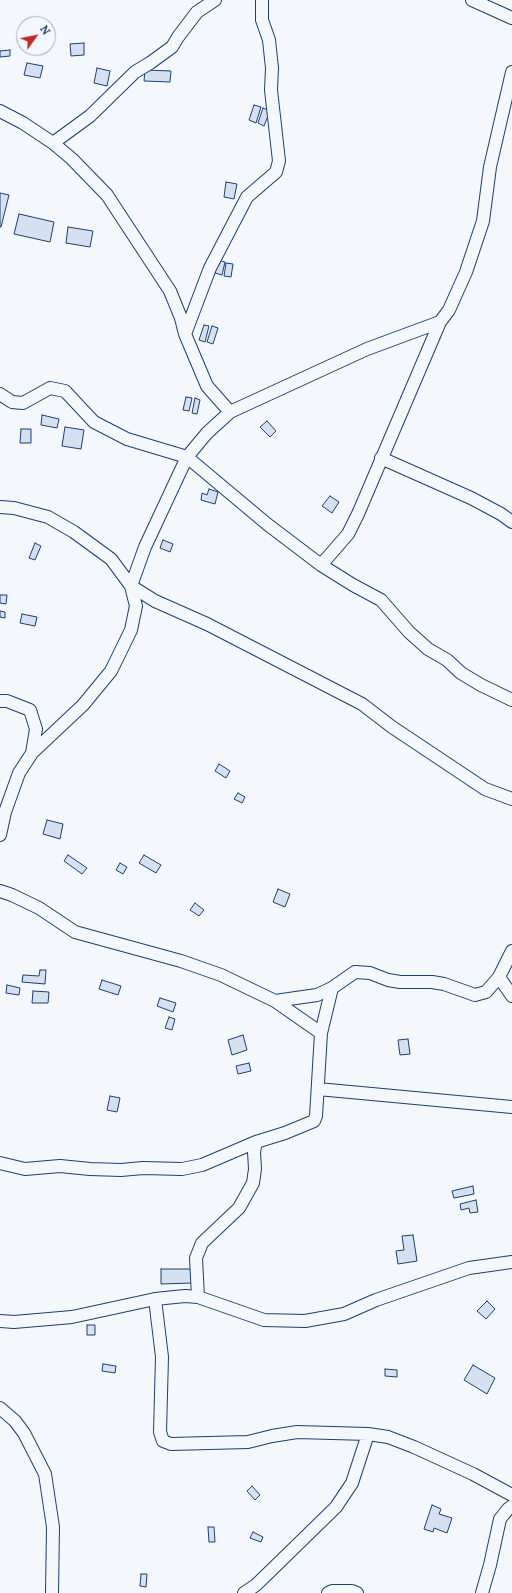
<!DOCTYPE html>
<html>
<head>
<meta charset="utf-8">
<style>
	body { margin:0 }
	#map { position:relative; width:512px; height:1593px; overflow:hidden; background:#f4f7fb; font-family:Lora,serif }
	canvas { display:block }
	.north { position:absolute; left:16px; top:16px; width:40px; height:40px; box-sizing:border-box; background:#f4f7fb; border:1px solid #9eadc5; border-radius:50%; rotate:57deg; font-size:11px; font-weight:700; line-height:16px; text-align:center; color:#1d3f73 }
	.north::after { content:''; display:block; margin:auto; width:14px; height:18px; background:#c62828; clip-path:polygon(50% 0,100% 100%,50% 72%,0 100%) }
</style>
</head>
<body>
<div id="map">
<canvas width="512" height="1593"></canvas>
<div class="north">N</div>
</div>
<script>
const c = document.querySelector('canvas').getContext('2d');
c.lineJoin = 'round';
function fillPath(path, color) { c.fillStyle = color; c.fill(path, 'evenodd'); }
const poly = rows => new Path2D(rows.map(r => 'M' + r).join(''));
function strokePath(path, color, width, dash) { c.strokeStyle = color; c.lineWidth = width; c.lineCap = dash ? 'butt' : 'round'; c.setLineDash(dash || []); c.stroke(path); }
const building = poly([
	[84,43,84,55,71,56,70,44,84,43],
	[10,50,10,56,0,57,0,51,10,50],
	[27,63,43,66,40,78,24,75,27,63],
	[97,68,110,71,107,86,94,83,97,68],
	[145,70,171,71,170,82,144,81,145,70],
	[254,105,261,107,256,123,249,120,254,105],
	[263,108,270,111,264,126,258,123,263,108],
	[226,182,237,184,234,199,224,197,226,182],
	[0,193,9,195,1,227,0,227,0,193],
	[19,214,54,222,50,242,14,234,19,214],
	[68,227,93,231,90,247,66,243,68,227],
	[218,260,225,262,222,275,215,273,218,260],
	[226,263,233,264,231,277,224,276,226,263],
	[204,325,209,326,205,342,199,340,204,325],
	[212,326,218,328,213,344,207,342,212,326],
	[186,397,192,398,189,411,183,410,186,397],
	[195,398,200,400,197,414,192,413,195,398],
	[42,415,59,419,57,428,41,425,42,415],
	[267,421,276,431,270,437,260,427,267,421],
	[65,427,84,430,81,449,62,446,65,427],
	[21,429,31,429,31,443,20,443,21,429],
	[209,489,218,492,215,504,201,500,202,493,207,495,209,489],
	[330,496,339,502,332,513,322,506,330,496],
	[163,540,173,544,170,552,160,548,163,540],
	[35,543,41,546,35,560,29,558,35,543],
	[0,595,7,595,6,604,0,603,0,595],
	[0,611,5,612,5,618,0,617,0,611],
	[22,614,37,617,35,626,20,623,22,614],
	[219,764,230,771,226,778,215,771,219,764],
	[238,793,245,797,242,803,234,799,238,793],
	[47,820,63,824,60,839,43,834,47,820],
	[68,855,87,868,82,874,64,861,68,855],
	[144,855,161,865,156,873,139,863,144,855],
	[120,863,127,867,123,874,116,870,120,863],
	[278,889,290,894,285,907,273,902,278,889],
	[195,903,204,910,199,916,190,910,195,903],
	[40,970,46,970,45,984,22,982,23,975,39,976,40,970],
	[102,980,121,986,118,995,99,989,102,980],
	[7,985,20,988,19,995,6,993,7,985],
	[33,991,49,992,48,1003,32,1003,33,991],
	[160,998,176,1003,173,1012,157,1006,160,998],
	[169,1017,175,1019,172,1030,165,1028,169,1017],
	[243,1035,247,1050,232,1055,228,1040,243,1035],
	[408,1039,410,1054,400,1055,398,1040,408,1039],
	[249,1063,251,1071,238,1074,236,1066,249,1063],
	[110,1096,120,1098,117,1112,107,1110,110,1096],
	[473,1186,474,1194,454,1198,452,1191,473,1186],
	[476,1200,478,1212,470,1213,469,1208,461,1210,460,1204,476,1200],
	[413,1235,417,1261,398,1264,396,1251,404,1250,402,1236,413,1235],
	[161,1269,192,1269,192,1283,161,1284,161,1269],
	[487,1301,495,1309,486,1319,477,1311,487,1301],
	[87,1325,95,1325,95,1335,87,1335,87,1325],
	[103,1364,116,1366,115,1373,102,1371,103,1364],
	[473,1365,495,1378,487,1394,464,1380,473,1365],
	[385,1369,397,1370,397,1377,385,1376,385,1369],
	[252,1486,260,1495,255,1500,247,1491,252,1486],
	[432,1505,441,1509,439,1514,452,1518,447,1533,434,1528,433,1532,424,1529,432,1505],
	[208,1527,214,1527,215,1542,209,1542,208,1527],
	[253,1532,263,1537,261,1542,250,1538,253,1532],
	[141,1574,147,1574,146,1587,140,1586,141,1574]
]);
fillPath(building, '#d5e0f0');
strokePath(building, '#1d3f73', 1);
const street = poly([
	[472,0,512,18],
	[0,111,23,123,53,143,72,159,107,195,170,291,181,318,185,334,207,386,230,412],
	[53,143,90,116,135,72,150,63,172,47,178,37,197,12,215,0],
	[185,334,210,268,247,197,276,172,279,161,271,90,272,68,269,40,262,20,262,0],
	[0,394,12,402,23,403,50,388,65,391,94,422,127,439,187,457,267,524,321,565,353,585,381,600,409,632,428,649,447,660,461,673,481,685,512,700],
	[381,458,471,498,501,514,512,522],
	[0,507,14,508,48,517,74,532,111,559,131,586,155,601,207,624,362,704,392,727,485,789,512,799],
	[321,565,348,534,358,514,440,322],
	[0,701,7,701,30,710,36,729,32,753],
	[0,835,5,812,19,773,32,753,83,705,111,671,131,630,136,606,131,586,145,547,187,457,207,433,230,412,367,349,440,322,449,310,466,272,483,221,490,167,512,72],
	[0,891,12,895,39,908,75,932,181,961,221,975,275,1001,317,995,332,988,355,972,370,973,388,980,400,982,432,982,444,984,475,995,486,992,499,977,512,951],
	[499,977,512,996],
	[275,1001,321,1033],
	[318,1089,512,1107],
	[0,1163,25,1169,60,1166,90,1169,121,1170,143,1168,182,1169,202,1165,256,1142],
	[198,1297,196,1258,202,1243,239,1208,253,1183,255,1169,254,1152,256,1142,285,1133,314,1121,316,1116,321,1033,332,988],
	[155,1299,162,1357,160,1432,163,1441,171,1444,248,1442,272,1436,297,1432,368,1434,388,1437,414,1447,473,1474,512,1495],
	[0,1321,14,1322,72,1317,155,1299,185,1296,198,1297,264,1320,305,1321,344,1314,376,1300,469,1268,512,1262],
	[0,1408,15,1421,24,1433,45,1474,53,1527,52,1593],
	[244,1593,256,1585,336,1507,352,1483,368,1434],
	[328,1593,332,1591,352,1591,357,1593],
	[482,1593,490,1565,500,1519,508,1509,512,1506]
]);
strokePath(street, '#1d3f73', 14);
strokePath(street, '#f4f7fb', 12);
</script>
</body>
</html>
